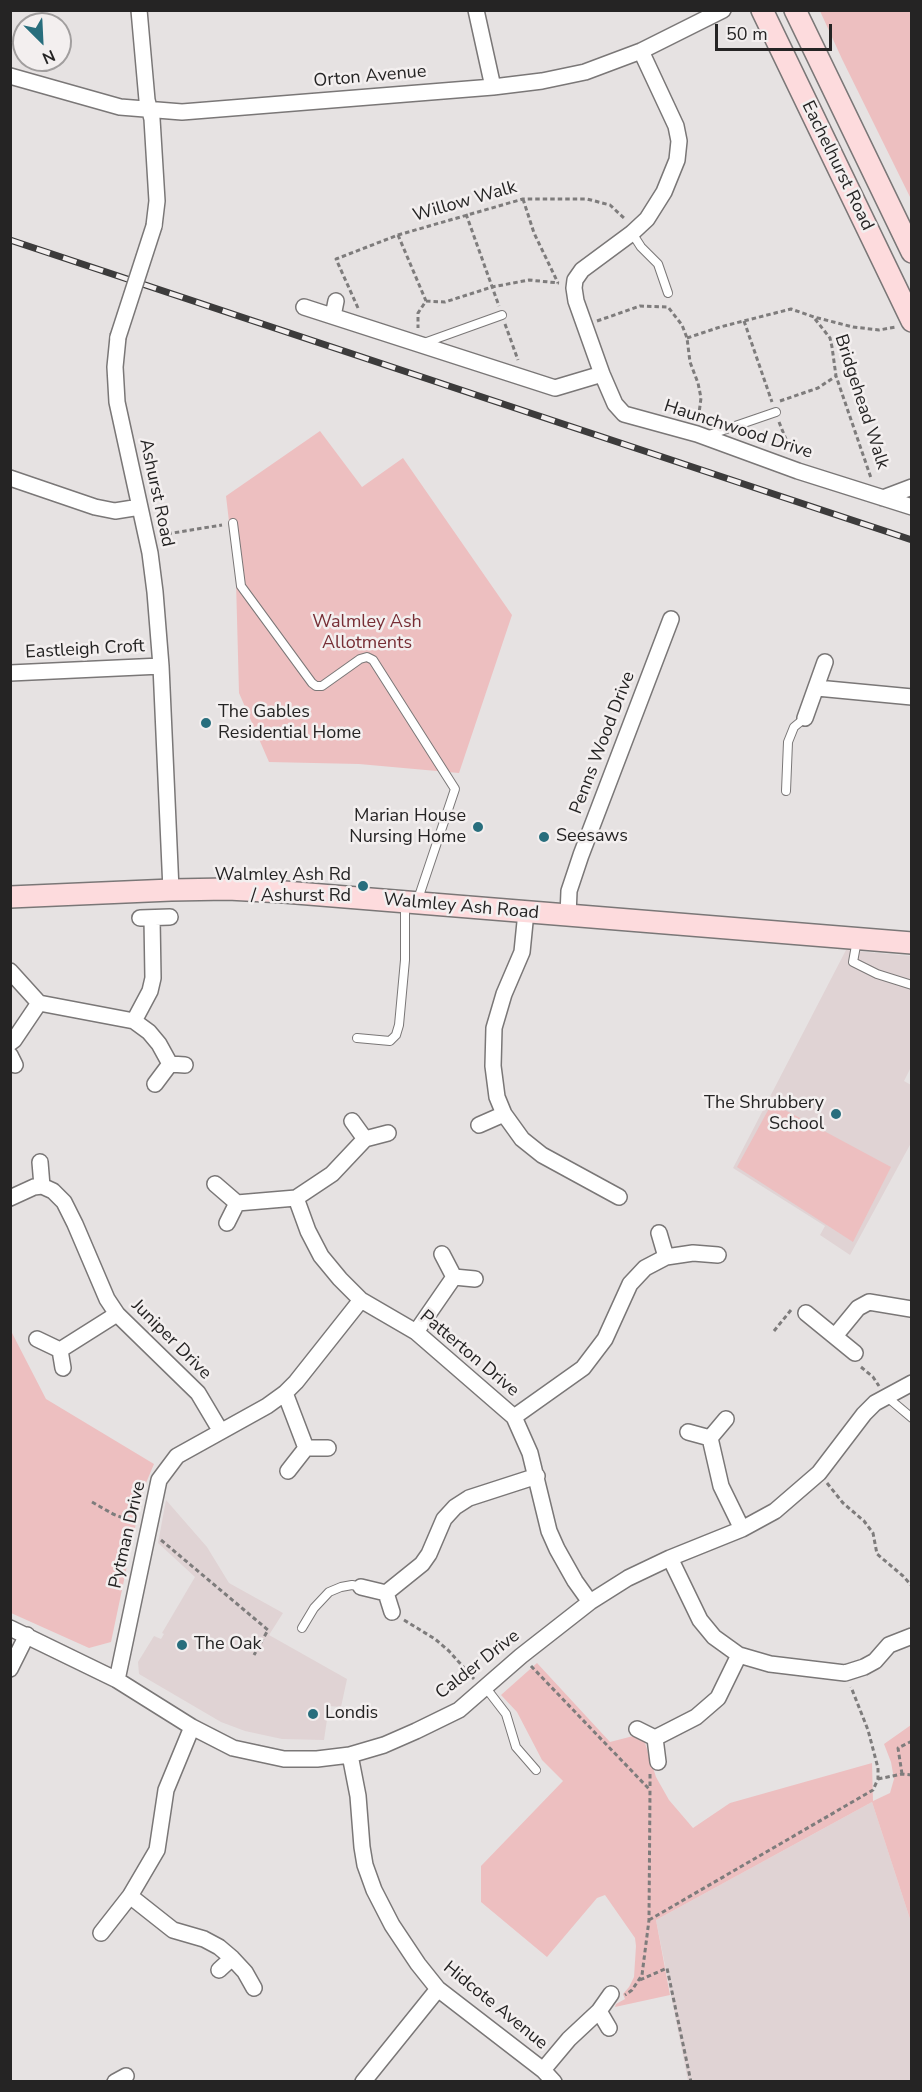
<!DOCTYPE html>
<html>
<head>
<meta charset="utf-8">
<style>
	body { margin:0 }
	#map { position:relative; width:922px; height:2092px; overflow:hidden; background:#e6e2e2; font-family:"Nunito Sans",sans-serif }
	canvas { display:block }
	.frame { position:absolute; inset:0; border:12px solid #252424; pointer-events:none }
	.north { position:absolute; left:12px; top:12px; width:60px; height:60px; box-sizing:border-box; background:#f3efef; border:2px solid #a19e9e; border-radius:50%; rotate:156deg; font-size:16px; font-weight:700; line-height:24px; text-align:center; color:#252424 }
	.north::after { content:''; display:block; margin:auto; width:21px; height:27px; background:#286e7d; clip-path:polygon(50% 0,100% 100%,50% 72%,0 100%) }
	.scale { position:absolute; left:715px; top:24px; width:117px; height:27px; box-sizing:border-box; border:3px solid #252424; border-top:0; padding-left:8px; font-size:18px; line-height:21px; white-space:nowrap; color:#252424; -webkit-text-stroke:4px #f3efef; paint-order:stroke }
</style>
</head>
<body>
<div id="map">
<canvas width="922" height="2092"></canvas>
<div class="frame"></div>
<div class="north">N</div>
<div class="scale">50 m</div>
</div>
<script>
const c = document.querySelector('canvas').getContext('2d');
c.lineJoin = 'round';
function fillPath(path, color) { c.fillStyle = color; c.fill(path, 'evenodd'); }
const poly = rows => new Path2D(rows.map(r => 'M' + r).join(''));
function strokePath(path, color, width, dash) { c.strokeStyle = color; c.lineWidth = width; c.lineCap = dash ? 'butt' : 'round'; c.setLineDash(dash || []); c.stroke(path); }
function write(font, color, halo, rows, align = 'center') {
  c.font = font + ' "Nunito Sans",sans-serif'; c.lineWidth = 5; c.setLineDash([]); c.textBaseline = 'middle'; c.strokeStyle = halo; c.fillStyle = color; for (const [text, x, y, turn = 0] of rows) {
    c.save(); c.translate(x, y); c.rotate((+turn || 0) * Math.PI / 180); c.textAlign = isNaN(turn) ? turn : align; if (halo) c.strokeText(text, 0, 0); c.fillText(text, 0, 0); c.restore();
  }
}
fillPath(poly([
	[846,950,911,956,911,1067,904,1081,911,1085,911,1143,850,1255,820,1235,825,1226,733,1168],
	[166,1500,207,1547,229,1583,283,1613,269,1635,347,1679,341,1707,329,1706,324,1740,282,1739,245,1731,221,1722,139,1674,138,1662,154,1636,161,1639,164,1634,162,1633,195,1577,158,1543],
	[872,1802,911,1922,911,2081,688,2081,656,1920]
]), '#e0d3d4');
fillPath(poly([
	[820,11,911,11,911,199,842,59],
	[320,431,362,487,403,458,512,615,459,773,359,764,269,762,239,693,236,581,226,496],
	[772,1103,891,1167,853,1242,737,1167],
	[11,1331,46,1399,154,1464,143,1490,111,1642,89,1648,11,1613],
	[537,1663,610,1742,637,1735,645,1743,656,1777,669,1800,693,1828,730,1803,872,1763,873,1801,890,1793,894,1779,891,1762,884,1744,911,1725,911,1922,872,1802,656,1920,670,1995,615,2007,616,2004,625,1999,623,1994,629,1987,634,1977,636,1946,635,1938,605,1895,597,1898,547,1957,481,1902,481,1866,563,1781,542,1760,517,1712,501,1695]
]), '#edbfc0');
const lane = poly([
	[632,233,641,247,658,264,668,293],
	[424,343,502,315],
	[706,436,776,412],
	[233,523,241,586,312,683,316,686,322,686,360,659,367,657,373,660,455,789,417,902],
	[786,791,788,742,794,727,805,718],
	[857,940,853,962,877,974,912,985],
	[357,1038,390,1041,396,1035,399,1025,405,960,405,904],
	[887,1397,912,1418],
	[302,1628,314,1608,329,1592,341,1587,352,1585,361,1587],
	[486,1688,506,1714,516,1747,536,1770]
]);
const street = poly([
	[139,10,147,100,152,119,157,201,154,226],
	[476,10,493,87],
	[641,51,676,126,679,141,677,160,664,192,647,219,632,233,582,270,575,280,574,288,576,301,602,374,615,404,624,414,697,434,798,471,912,507],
	[10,76,120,107,182,112,493,87,542,81,585,72,641,51,723,10],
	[304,307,555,388,602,374],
	[333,316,336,301],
	[118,337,115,367,117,402,150,553,155,592,161,666,171,890],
	[10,478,95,507,115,511,140,507],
	[883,498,912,487],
	[10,673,161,666],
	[817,688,912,697],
	[805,718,825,662],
	[526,912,522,952,504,994,494,1028,493,1066,497,1097,504,1114,522,1139,542,1155,619,1197],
	[568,916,569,891,581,855,671,619],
	[140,918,170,917],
	[10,971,39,1003,134,1021,149,1032,159,1044,170,1064],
	[134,1021,150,991,153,978,152,918],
	[10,1043,14,1040,39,1003],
	[10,1055,15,1065],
	[155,1084,170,1064,185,1065],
	[352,1121,365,1139,388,1133],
	[479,1125,504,1114],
	[40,1162,42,1186],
	[215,1184,237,1203,227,1223],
	[10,1198,34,1187,42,1186,53,1191,64,1202,75,1224,107,1299,117,1314,198,1393,220,1430],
	[296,1198,308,1231,321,1256,340,1279,361,1300,416,1332,514,1417,530,1453,549,1531,557,1549,575,1581,590,1602],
	[237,1203,296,1198,332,1174,365,1139],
	[659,1233,666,1257],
	[442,1254,454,1277,475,1279],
	[806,1313,855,1353],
	[416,1332,454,1277],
	[835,1336,858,1308,869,1302,911,1309],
	[37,1339,60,1350,63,1368],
	[60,1350,117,1314],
	[285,1393,306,1448],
	[514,1417,583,1368,605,1339,630,1284,645,1268,666,1257,693,1253,718,1255],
	[688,1432,710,1438,726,1419],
	[710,1438,721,1486,742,1529],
	[288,1471,306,1448,328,1448],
	[670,1558,700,1620,714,1637,739,1655,770,1664,845,1673,864,1667,875,1661,889,1645,912,1636],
	[361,1587,386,1593,392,1612],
	[386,1593,422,1564,429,1554,444,1519,455,1507,469,1498,537,1476],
	[10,1628,117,1680,192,1727,233,1748,284,1759,317,1759,350,1755,384,1745,416,1731,459,1710,521,1656,590,1602,628,1578,670,1558,742,1529,775,1511,819,1473,864,1414,875,1403,912,1383],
	[10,1669,27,1635],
	[117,1680,159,1480,177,1456,267,1406,285,1393,296,1382,361,1300],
	[637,1729,655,1738,696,1717,718,1698,739,1655],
	[655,1738,658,1762],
	[350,1755,358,1796,362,1847,365,1865,374,1890,392,1925,418,1964,438,1989,543,2070,554,2082],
	[130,1896,173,1930,204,1939,219,1947,232,1958,245,1972,254,1988],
	[101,1933,130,1896,157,1850,166,1790,192,1727],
	[219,1970,232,1958],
	[599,2011,609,2028],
	[543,2070,569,2039,599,2011,611,1994],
	[115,2082,126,2076],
	[363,2082,438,1989]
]);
const secondary = poly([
	[762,10,912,321],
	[795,10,912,252],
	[10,897,171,890,228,889,284,892,912,943]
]);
strokePath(lane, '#7a7777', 10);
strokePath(street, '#7a7777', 18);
strokePath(secondary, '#7a7777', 24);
strokePath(poly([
	[523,199,534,233,558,283],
	[466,214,499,306],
	[398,235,426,301,418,313,418,328],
	[426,301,445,302,492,287,529,280,559,283],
	[358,308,336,259,398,235,523,199,587,199,610,205,625,219],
	[815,319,830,338,832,347,836,376,871,478],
	[597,321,640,306,668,307,682,325,687,338,690,362,698,383,701,398,698,421],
	[744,321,772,402],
	[505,324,518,360],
	[687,338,720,327,791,309,814,317,853,327,879,330,896,327],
	[780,401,818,388,836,376],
	[779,422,791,452],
	[160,535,222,525],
	[774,1331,791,1310],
	[861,1367,873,1377,879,1386],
	[827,1483,843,1503,864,1521,873,1533,877,1554,903,1576,912,1586],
	[92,1502,113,1514,136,1523],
	[161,1540,268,1630,254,1655],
	[404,1620,435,1639,449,1651,474,1679],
	[531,1666,650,1790,649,1920,642,1975,632,1990,625,1995],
	[650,1774,650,1789],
	[902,1774,898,1748,912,1741],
	[878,1779,902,1774,912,1775],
	[649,1920,873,1790,878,1779,878,1768,868,1730,851,1687],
	[640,1980,667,1968,691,2082]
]), '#7e7c7c', 3, [4.5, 3]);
strokePath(lane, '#fff', 8);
strokePath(street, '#fff', 15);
strokePath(secondary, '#fddbdd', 21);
const rail = poly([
	[10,240,912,540]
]);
strokePath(rail, '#3c3b3b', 7);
strokePath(rail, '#f3efef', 4.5, [14]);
const streetBridge = poly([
	[118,337,154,226]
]);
strokePath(streetBridge, '#7a7777', 18, []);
strokePath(streetBridge, '#fff', 15);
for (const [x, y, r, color] of [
	[206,723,6,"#286e7d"],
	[478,827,6,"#286e7d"],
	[544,837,6,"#286e7d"],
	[363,886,6,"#286e7d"],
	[836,1114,6,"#286e7d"],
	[182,1645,6,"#286e7d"],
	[313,1714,6,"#286e7d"]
]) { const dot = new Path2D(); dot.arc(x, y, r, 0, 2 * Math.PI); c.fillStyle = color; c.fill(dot); strokePath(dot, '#f3efef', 2); }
write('18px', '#252424', '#f3efef', [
	["Orton Avenue",370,77,-5],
	["Eachelhurst Road",837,166,64],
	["Willow Walk",465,202,-16],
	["Bridgehead Walk",861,402,72],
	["Haunchwood Drive",738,430,18],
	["Ashurst Road",156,493,78],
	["Eastleigh Croft",85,650,-3],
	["Penns Wood Drive",603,743,-69],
	["Walmley Ash Road",461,907,5],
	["Juniper Drive",171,1340,45],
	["Patterton Drive",469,1354,40],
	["Pytman Drive",128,1535,-77],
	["Calder Drive",478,1665,-38],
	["Hidcote Avenue",495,2006,39]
]);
write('18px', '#772e35', '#f3efef', [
	["Walmley Ash",367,623],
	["Allotments",367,644]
]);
write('18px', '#252424', '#f3efef', [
	["The Gables",218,713],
	["Residential Home",218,734],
	["Marian House",466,817,"right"],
	["Nursing Home",466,838,"right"],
	["Seesaws",556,837],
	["Walmley Ash Rd",351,876,"right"],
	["/ Ashurst Rd",351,897,"right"],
	["The Shrubbery",824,1104,"right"],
	["School",824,1125,"right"],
	["The Oak",194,1645],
	["Londis",325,1714]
], 'left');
</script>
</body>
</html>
